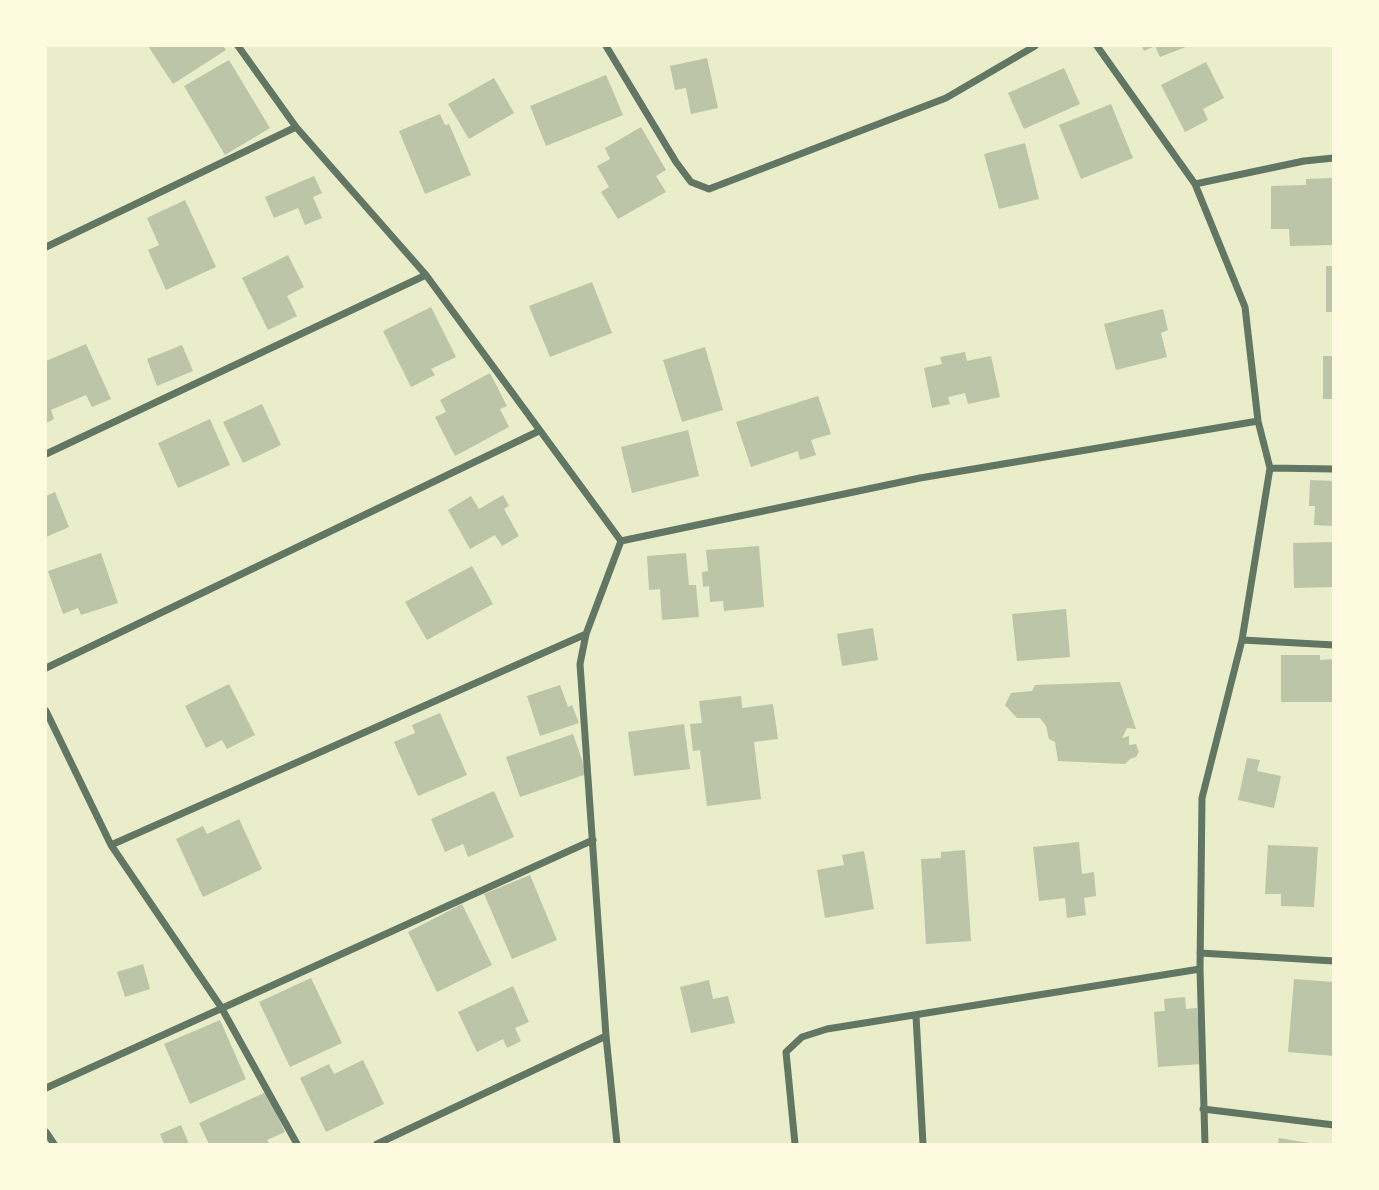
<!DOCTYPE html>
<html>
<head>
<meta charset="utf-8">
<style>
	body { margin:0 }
	#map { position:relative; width:1379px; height:1190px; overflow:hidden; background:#e9edc9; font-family:Roboto,sans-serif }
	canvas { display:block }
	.frame { position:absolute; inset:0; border:47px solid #fefae0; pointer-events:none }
</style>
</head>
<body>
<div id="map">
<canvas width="1379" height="1190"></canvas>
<div class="frame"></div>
</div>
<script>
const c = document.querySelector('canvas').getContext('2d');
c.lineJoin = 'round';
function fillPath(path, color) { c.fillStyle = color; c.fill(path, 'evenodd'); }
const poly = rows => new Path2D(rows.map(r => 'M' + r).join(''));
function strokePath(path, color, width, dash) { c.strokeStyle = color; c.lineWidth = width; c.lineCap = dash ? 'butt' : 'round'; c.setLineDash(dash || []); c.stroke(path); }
fillPath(poly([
	[148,46,223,46,226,50,173,84],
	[1142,46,1188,46,1160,57,1155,46,1144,51],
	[707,58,718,108,691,114,686,88,675,90,670,66],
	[229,60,270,128,225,155,184,86],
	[1206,62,1224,98,1203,109,1208,120,1185,132,1161,85],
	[1064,68,1080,104,1024,129,1008,93],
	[606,75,623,115,546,146,530,106],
	[494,78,514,113,469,139,448,104],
	[1111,104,1133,158,1081,179,1059,125],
	[440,114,445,125,449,124,471,175,425,194,399,131],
	[641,127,666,170,656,176,666,192,618,219,601,192,609,187,597,166,610,159,605,148],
	[1025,143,1039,199,999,209,984,154],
	[314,176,322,193,313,197,322,218,305,225,298,208,274,218,265,197],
	[1334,178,1334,245,1290,246,1289,229,1271,229,1271,186,1306,185,1306,179],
	[185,200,216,267,166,290,148,250,159,245,147,218],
	[288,255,304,287,287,296,297,316,268,330,242,278],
	[1326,266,1334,266,1334,312,1326,312],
	[592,282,612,333,550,357,529,306],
	[431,307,456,357,431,369,435,375,411,387,383,331],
	[1163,309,1168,330,1161,333,1167,357,1116,370,1104,324],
	[86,344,111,399,92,407,86,395,51,410,54,419,46,423,46,361],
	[182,345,193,371,157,386,147,359],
	[705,347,723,410,682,422,663,360],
	[965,352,967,361,991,356,1000,397,968,404,965,393,948,397,950,404,932,408,924,368,942,364,940,357],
	[1323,356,1334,356,1334,399,1323,399],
	[490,373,507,406,500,409,509,427,455,456,435,417,446,412,440,400],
	[818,396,831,434,811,440,816,455,800,460,798,451,751,467,736,422],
	[262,404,281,445,243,463,223,422],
	[210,419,230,465,178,488,158,443],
	[688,430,699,476,632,493,621,447],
	[1310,480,1334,481,1334,526,1314,525,1315,506,1309,506],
	[55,492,69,527,46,537,46,496],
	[503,495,509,506,504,509,519,536,502,546,495,535,470,549,448,510,471,496,479,509],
	[1334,542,1334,587,1294,588,1293,543],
	[759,546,764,607,724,611,723,601,710,602,709,586,703,587,702,572,708,571,706,550],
	[101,553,118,603,81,615,78,608,63,614,48,571],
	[686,553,689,585,696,585,699,617,662,620,660,589,649,590,647,556],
	[472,566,493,604,427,640,405,602],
	[1066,609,1070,657,1017,661,1012,614],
	[873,628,878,660,842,666,837,634],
	[1281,655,1320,655,1320,660,1334,659,1334,702,1281,702],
	[1120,682,1136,729,1127,728,1122,738,1129,736,1129,745,1136,744,1139,752,1136,757,1130,759,1125,764,1058,761,1055,742,1049,739,1046,726,1040,718,1017,718,1005,705,1011,693,1032,691,1035,685],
	[229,684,255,735,227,749,222,740,206,748,185,706],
	[560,685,568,707,572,705,579,723,540,736,527,696],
	[741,696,742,708,773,704,778,739,754,742,761,799,707,806,700,750,693,751,690,724,702,723,699,701],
	[440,713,467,775,418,796,394,742,415,733,412,725],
	[684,724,690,769,634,776,628,732],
	[573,734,587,774,520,797,506,757],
	[1247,758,1260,760,1257,771,1281,776,1274,808,1238,800],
	[494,791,514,837,468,857,463,844,445,852,431,819],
	[239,819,262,869,203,897,176,839,203,826,207,834],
	[1079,842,1082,874,1094,872,1096,896,1084,898,1086,915,1067,918,1065,898,1039,901,1033,847],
	[1268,845,1318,847,1314,907,1281,906,1281,894,1265,894],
	[965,850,971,941,926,944,921,859,941,858,941,852],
	[864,851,874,909,825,918,817,870,844,865,842,855],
	[530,875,557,940,512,959,484,894],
	[462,904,492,965,437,992,408,932],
	[143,964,150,989,125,997,117,972],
	[311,978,342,1043,290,1067,259,1002],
	[1294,979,1334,982,1334,1056,1288,1052],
	[709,980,713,999,728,996,735,1023,691,1033,680,987],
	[513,986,529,1022,515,1028,521,1041,507,1048,503,1039,477,1052,458,1012],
	[1185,997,1186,1009,1197,1008,1201,1064,1158,1067,1154,1012,1165,1011,1164,999],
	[220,1020,246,1079,190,1104,164,1044],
	[363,1060,384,1104,326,1132,300,1078,329,1064,334,1074],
	[266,1092,285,1132,267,1140,269,1144,209,1144,199,1123],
	[181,1125,189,1144,164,1144,160,1134],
	[1279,1138,1309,1143,1309,1144,1278,1144]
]), '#bcc5a7');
strokePath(poly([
	[238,46,296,127,426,275,621,541,586,634,580,664,606,1036,617,1144],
	[606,46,676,162,691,182,709,189,946,98,1035,46],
	[1097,46,1195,184,1245,307,1258,421,1270,468,1242,640,1202,798,1200,969,1205,1144],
	[1195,184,1304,161,1334,158],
	[46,247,296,127],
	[46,454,426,275],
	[1270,468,1334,469],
	[621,541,920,478,1258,421],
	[1242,640,1334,645],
	[46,668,539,431],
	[46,711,111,845,221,1007,297,1144],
	[111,845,586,634],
	[1200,953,1334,961],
	[916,1016,923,1144],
	[46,1088,593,840],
	[1203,1109,1334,1125],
	[46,1132,54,1144],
	[377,1144,606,1036],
	[795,1144,786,1052,802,1037,827,1029,1200,969]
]), '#617663', 7);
</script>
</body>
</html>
